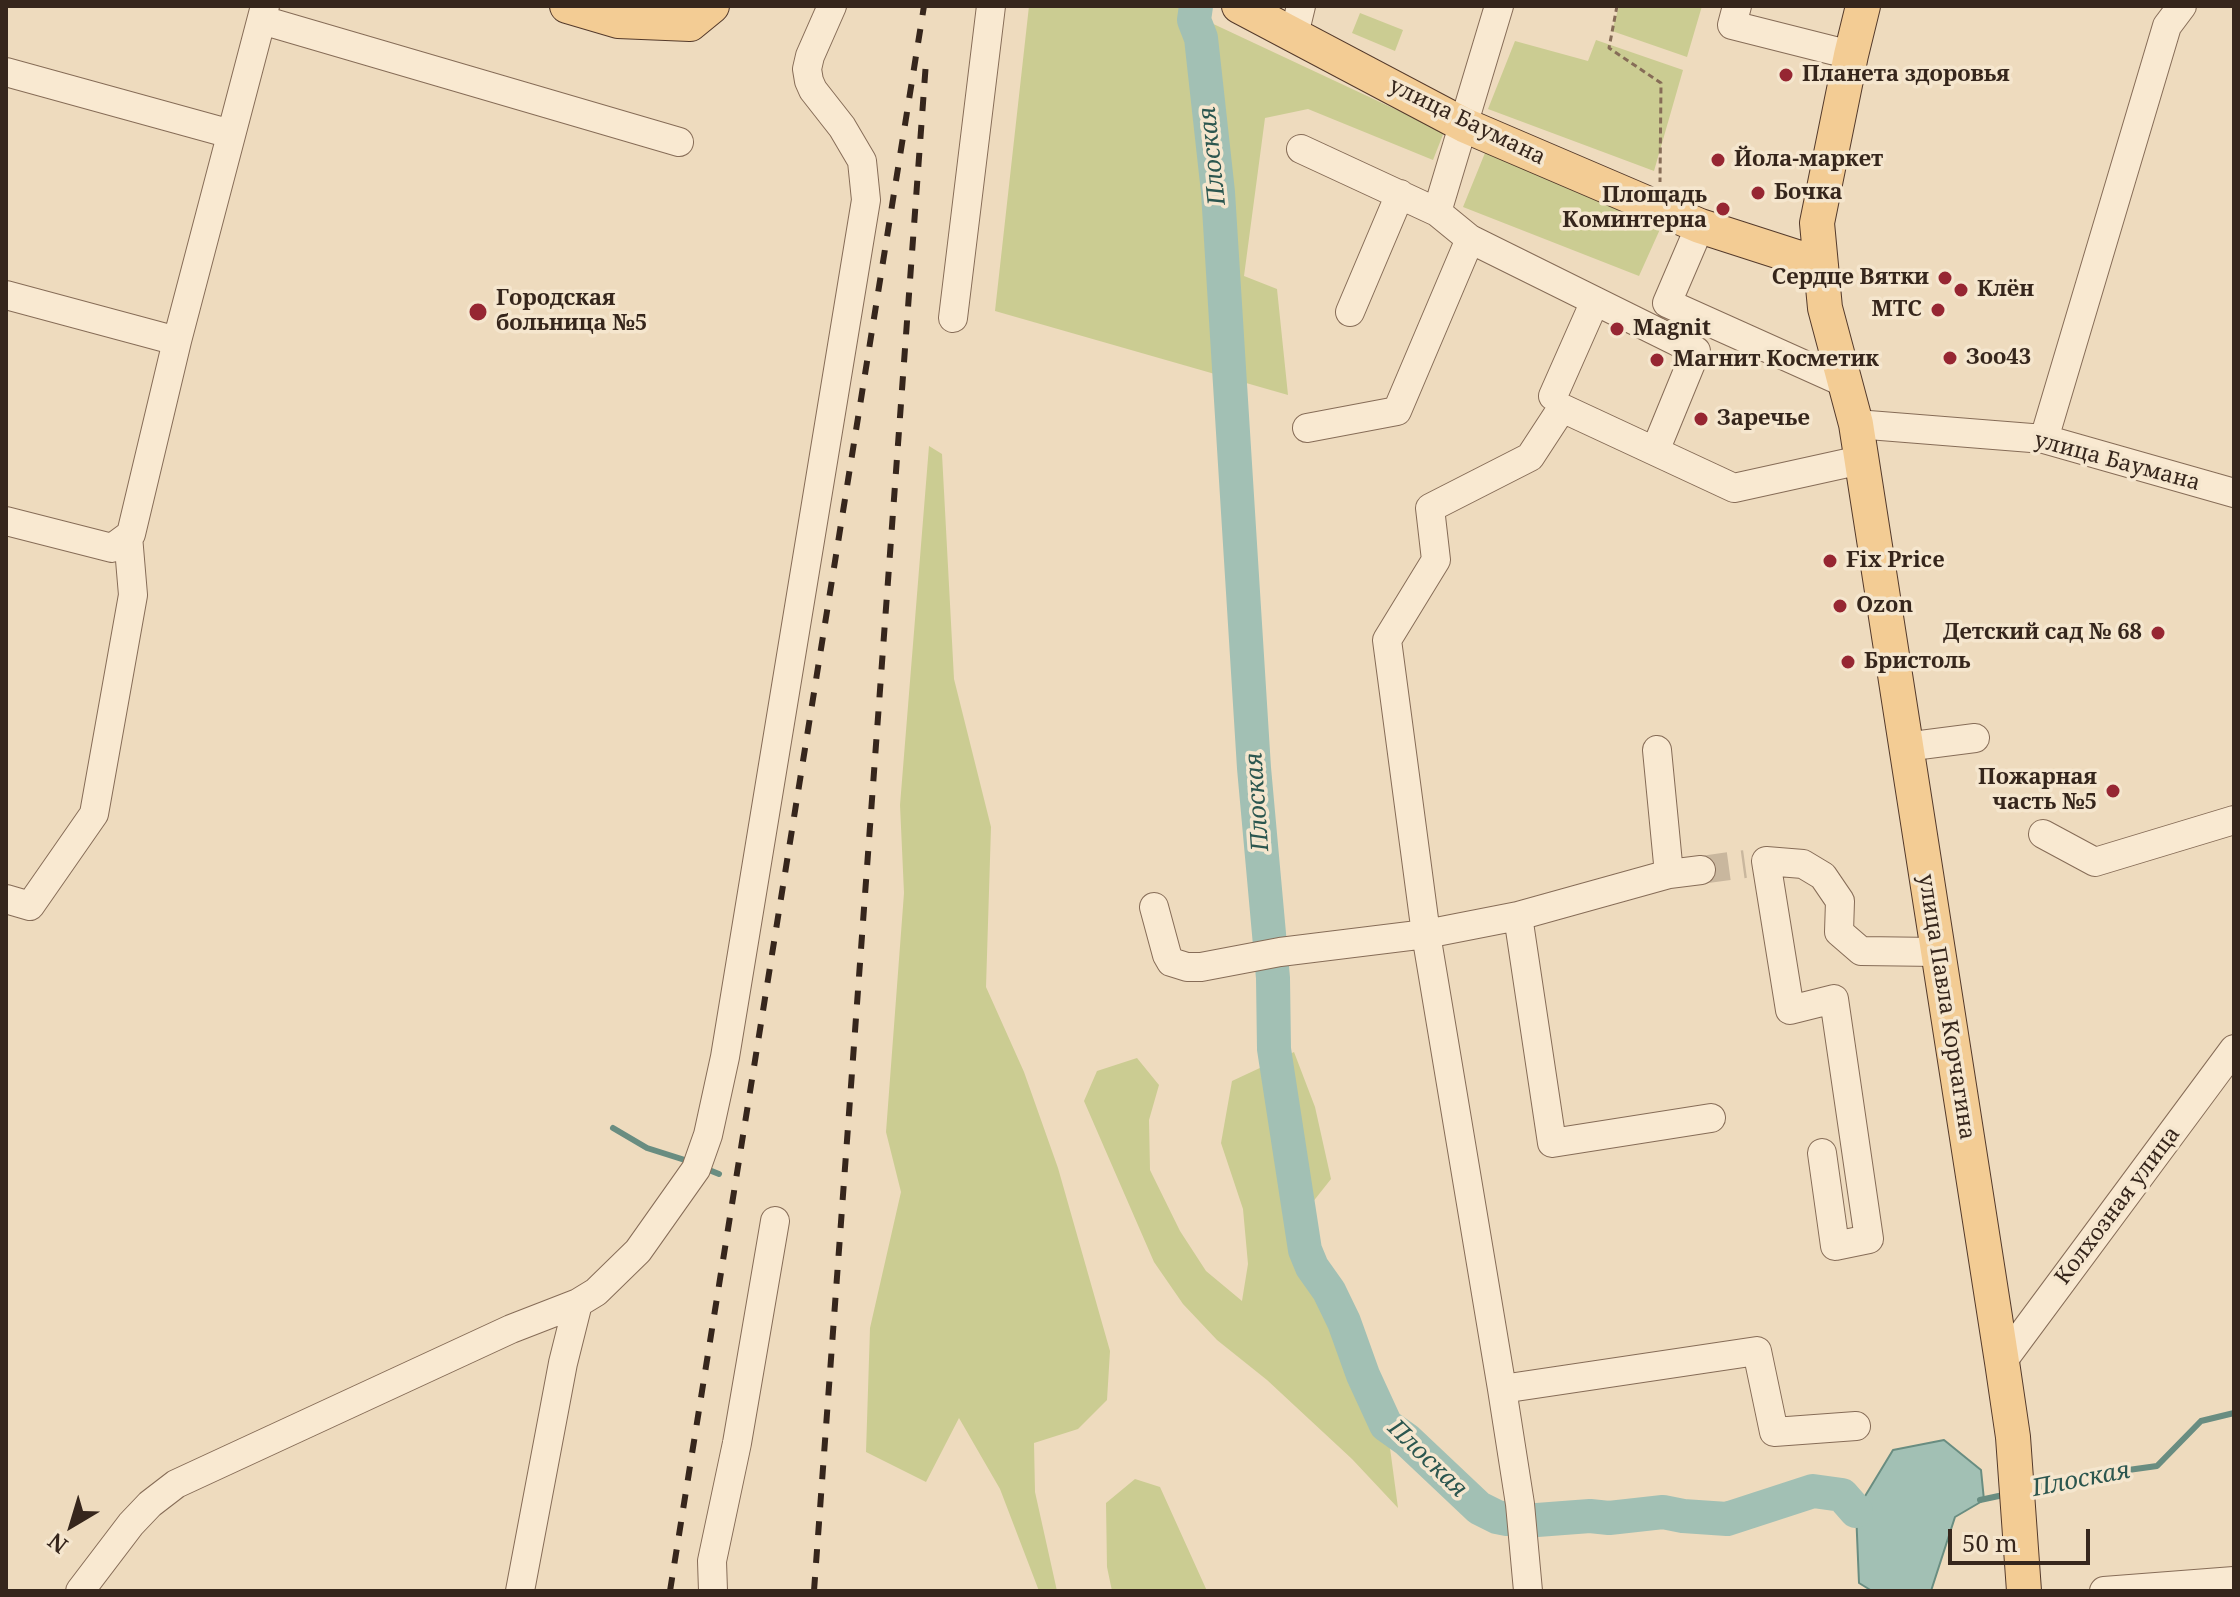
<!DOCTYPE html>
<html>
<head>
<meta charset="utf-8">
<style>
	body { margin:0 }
	#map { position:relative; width:2240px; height:1597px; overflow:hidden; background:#eedbbe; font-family:"Noto Serif",serif }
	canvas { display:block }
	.frame { position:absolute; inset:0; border:8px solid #36261c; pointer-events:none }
	.north { position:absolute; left:32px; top:1485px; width:80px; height:80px; -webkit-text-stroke:6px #f5e6ce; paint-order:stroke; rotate:218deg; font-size:22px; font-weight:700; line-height:32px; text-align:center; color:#36261c }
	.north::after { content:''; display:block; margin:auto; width:28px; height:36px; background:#36261c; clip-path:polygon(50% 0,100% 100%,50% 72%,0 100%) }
	.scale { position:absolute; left:1948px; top:1529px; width:142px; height:36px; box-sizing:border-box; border:4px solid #36261c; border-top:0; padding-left:10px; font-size:24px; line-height:28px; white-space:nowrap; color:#36261c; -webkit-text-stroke:6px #f5e6ce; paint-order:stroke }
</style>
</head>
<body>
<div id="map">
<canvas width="2240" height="1597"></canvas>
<div class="frame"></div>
<div class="north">N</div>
<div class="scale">50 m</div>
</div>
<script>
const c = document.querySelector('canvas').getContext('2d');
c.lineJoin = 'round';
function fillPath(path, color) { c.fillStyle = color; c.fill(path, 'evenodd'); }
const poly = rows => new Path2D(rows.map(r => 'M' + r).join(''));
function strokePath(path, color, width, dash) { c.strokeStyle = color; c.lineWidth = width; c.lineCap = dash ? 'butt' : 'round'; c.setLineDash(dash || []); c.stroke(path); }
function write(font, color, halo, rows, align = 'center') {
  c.font = font + ' "Noto Serif",serif'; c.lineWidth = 7; c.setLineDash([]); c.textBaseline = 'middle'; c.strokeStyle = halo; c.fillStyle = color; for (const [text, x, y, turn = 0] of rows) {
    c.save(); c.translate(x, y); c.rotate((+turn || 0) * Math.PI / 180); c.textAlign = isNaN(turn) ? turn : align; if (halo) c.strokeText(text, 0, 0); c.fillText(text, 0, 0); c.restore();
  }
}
fillPath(poly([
	[1029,6,1175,6,1444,132,1433,160,1308,109,1265,118,1244,276,1277,289,1288,395,995,311],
	[1619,6,1702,6,1687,57,1612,31],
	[1360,13,1403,30,1395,51,1352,33],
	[1596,40,1683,70,1654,171,1488,109,1515,41,1588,61],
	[1487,148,1661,227,1639,276,1463,207],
	[929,446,942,454,954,679,991,827,986,987,1024,1072,1058,1168,1110,1351,1107,1400,1078,1429,1034,1443,1035,1492,1057,1591,1039,1591,1000,1489,959,1418,926,1482,866,1452,870,1328,901,1192,886,1132,904,893,900,805],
	[1294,1052,1315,1107,1331,1179,1312,1203,1315,1250,1344,1297,1382,1388,1398,1508,1352,1459,1267,1380,1217,1340,1183,1304,1154,1262,1084,1101,1097,1071,1137,1058,1159,1085,1149,1120,1150,1170,1180,1231,1206,1271,1242,1301,1248,1264,1243,1209,1221,1143,1232,1081],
	[1135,1479,1160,1487,1207,1591,1112,1591,1107,1567,1106,1503]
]), '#cbcc92');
const water = poly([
	[1944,1440,1981,1470,1984,1500,1955,1517,1931,1591,1872,1591,1859,1583,1856,1511,1893,1450,1944,1440]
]);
fillPath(water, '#a2c0b4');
strokePath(water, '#698d81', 2);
strokePath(poly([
	[613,1128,647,1148,688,1161],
	[704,1168,719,1174],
	[2026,1490,2085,1476,2157,1466,2201,1421,2234,1413],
	[1980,1500,2008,1494]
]), '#698d81', 6);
strokePath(poly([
	[1196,6,1194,20,1201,38,1218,192,1254,768,1273,978,1274,1049,1305,1250,1312,1267,1329,1291,1344,1322,1363,1375,1386,1425,1407,1440,1479,1508,1497,1517,1507,1519],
	[1537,1520,1590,1516,1609,1518,1663,1512,1683,1516,1727,1519,1813,1491,1842,1495,1856,1511]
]), '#a2c0b4', 34);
strokePath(poly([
	[1701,870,1745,864]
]), '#c9b79e', 28, [28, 14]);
const minor = poly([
	[1499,6,1437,212,1470,239,1696,351,1655,451],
	[1737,6,1732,25,1851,55],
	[262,20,679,142],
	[1294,35,1301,6],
	[6,72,231,134],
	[1301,149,1437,212],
	[1700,226,1667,303,1845,383],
	[6,295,177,341],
	[1350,312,1400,194],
	[953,318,991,6],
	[1553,396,1595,301],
	[1856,424,2044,439,2234,493],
	[1307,428,1397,411,1470,239],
	[2044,439,2167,26,2182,6],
	[6,521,112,548,131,534,177,341,265,6],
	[1905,747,1975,738],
	[1657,750,1669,874,1518,916,1426,934,1387,640,1436,560,1430,508,1530,457,1562,408,1734,488,1861,460],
	[2043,834,2095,862,2234,820],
	[1669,874,1701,870],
	[6,899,30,906,94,814,133,595,128,536],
	[1154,907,1167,955,1171,962,1187,967,1201,967,1280,952,1426,934,1502,1389,1520,1504,1528,1591],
	[1518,916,1552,1143,1711,1118],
	[1822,1153,1835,1246,1869,1239,1834,999,1790,1010,1766,861,1803,864,1823,876,1840,901,1839,932,1861,951,1937,952],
	[2002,1362,2234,1049],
	[1502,1389,1757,1351,1774,1432,1856,1426],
	[80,1591,131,1524,150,1504,176,1484,511,1329,578,1303,596,1292,638,1251,696,1169,708,1135,725,1057,866,200,862,161,842,127,813,90,809,81,807,69,810,56,832,6],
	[520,1591,563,1363,578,1303],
	[713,1591,712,1561,737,1443,775,1221],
	[2104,1591,2234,1581]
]);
const major = poly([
	[567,6,618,21,690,24,712,6],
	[1239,6,1464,125,1700,226,1821,265],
	[1863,6,1851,55,1817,223,1825,308,1856,424,2002,1362,2013,1437,2024,1591]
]);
strokePath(minor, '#866c57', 30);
strokePath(major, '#543a2b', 36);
strokePath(poly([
	[1617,6,1609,48,1661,83,1660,182]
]), '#866c57', 3, [6, 4]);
strokePath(minor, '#f9e9d1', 28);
strokePath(major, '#f3cc94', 34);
strokePath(poly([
	[670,1591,924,6],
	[814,1591,926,62]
]), '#36261c', 6, [14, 14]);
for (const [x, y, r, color] of [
	[1786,75,8,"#962632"],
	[1718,160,8,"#962632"],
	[1758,193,8,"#962632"],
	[1723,209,8,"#962632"],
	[1945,278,8,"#962632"],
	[1961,290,8,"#962632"],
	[1938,310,8,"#962632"],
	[478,312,10,"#962632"],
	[1617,329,8,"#962632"],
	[1950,358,8,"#962632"],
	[1657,360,8,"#962632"],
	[1701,419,8,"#962632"],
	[1830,561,8,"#962632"],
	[1840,606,8,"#962632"],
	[2158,633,8,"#962632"],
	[1848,662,8,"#962632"],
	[2113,791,8,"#962632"]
]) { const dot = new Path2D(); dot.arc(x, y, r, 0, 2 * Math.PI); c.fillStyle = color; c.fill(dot); strokePath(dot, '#f5e6ce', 3); }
write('bold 22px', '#36261c', '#f5e6ce', [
	["Планета здоровья",1802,75],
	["Йола-маркет",1734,160],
	["Бочка",1774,193],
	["Площадь",1707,196,"right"],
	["Коминтерна",1707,221,"right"],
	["Сердце Вятки",1929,278,"right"],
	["Клён",1977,290],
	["Городская",496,299],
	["больница №5",496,324],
	["МТС",1922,310,"right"],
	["Magnit",1633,329],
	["Зоо43",1966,358],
	["Магнит Косметик",1673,360],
	["Заречье",1717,419],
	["Fix Price",1846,561],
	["Ozon",1856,606],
	["Детский сад № 68",2142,633,"right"],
	["Бристоль",1864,662],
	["Пожарная",2097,778,"right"],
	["часть №5",2097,803,"right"]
], 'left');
write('22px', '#36261c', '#f5e6ce', [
	["улица Баумана",1467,122,26],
	["улица Баумана",2117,462,15],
	["улица Павла Корчагина",1946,1007,81],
	["Колхозная улица",2118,1206,-53]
]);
write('italic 24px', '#2b564f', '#f5e6ce', [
	["Плоская",1213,156,-96],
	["Плоская",1258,802,-94],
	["Плоская",1427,1459,44],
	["Плоская",2081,1480,-11]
]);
</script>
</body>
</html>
